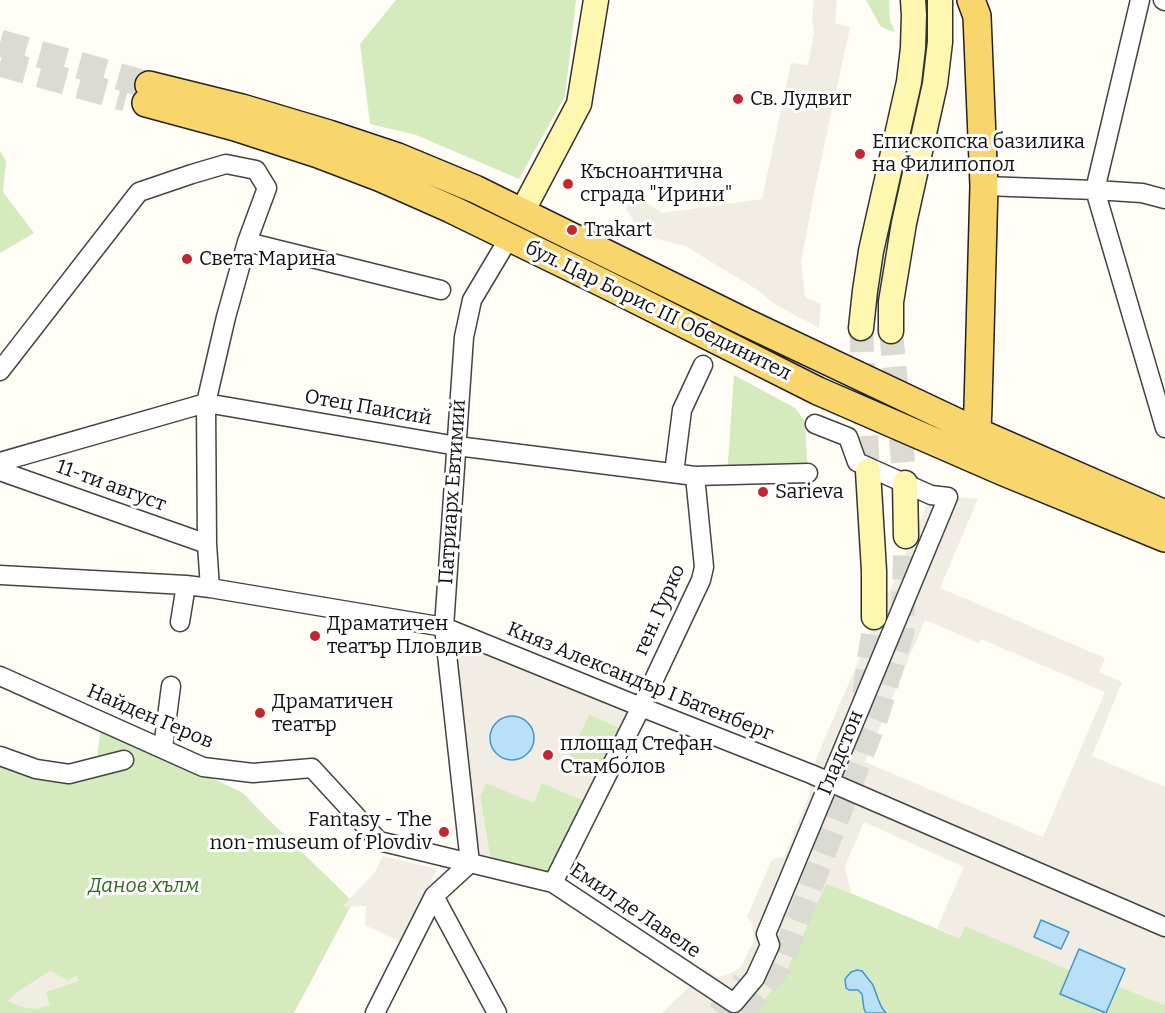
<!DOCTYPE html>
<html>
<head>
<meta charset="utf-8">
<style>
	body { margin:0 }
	canvas { display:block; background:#fffdf5 }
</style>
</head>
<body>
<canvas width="1165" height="1013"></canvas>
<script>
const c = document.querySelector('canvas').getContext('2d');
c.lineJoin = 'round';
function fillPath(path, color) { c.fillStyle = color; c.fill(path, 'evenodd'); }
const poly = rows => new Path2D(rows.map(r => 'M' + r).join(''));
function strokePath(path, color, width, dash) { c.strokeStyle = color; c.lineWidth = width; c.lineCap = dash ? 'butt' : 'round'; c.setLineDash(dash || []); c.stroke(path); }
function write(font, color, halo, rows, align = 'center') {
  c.font = font + ' Bitter,serif'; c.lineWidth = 6; c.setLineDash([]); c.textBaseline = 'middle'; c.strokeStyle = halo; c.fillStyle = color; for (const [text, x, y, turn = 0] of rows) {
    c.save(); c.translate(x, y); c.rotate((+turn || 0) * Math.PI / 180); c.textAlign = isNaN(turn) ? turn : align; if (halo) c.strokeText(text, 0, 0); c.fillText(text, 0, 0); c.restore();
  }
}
fillPath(poly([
	[396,0,576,0,565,96,519,179,416,135,370,124,360,44],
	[866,0,889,0,890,20,895,32,881,27],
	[0,151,6,161,3,192,34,233,0,253],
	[734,375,795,408,805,421,808,473,727,475],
	[589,714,622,729,600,777,567,762],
	[101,725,243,793,265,816,353,902,294,1013,0,1013,0,766,1,762,69,777,97,758],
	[486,783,542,783,583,800,553,877,491,863,480,796],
	[826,883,959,938,965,926,1070,970,1060,994,1105,1013,754,1013,787,970],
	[1118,986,1165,1005,1165,1013,1106,1013]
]), '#d5ebbd');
fillPath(poly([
	[814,0,837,0,835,23,850,27,814,193,801,262,805,297,821,304,819,328,776,305,756,289,685,246,645,236,640,239,633,237,634,222,627,210,627,202,635,195,662,213,762,199,791,63,808,65,814,32,812,19],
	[931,495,978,499,940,588,1105,658,1099,672,1122,682,1092,756,1165,787,1165,1005,1118,986,1125,969,1079,949,1070,970,965,926,960,938,937,928,964,867,864,822,845,866,851,893,825,884,787,970,754,1013,662,1013,697,979,702,967,718,977,727,975,741,967,754,940,752,922,747,917,771,862,773,859,784,857,809,795,811,774,818,754],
	[925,620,979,643,981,639,1105,692,1043,837,865,762],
	[444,627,641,707,553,883,470,863],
	[589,714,621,729,600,777,567,762],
	[486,783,534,803,542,783,583,800,553,877,491,863,480,797],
	[383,856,437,869,402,943,365,925,366,906,342,907,375,872],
	[50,971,67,980,76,976,79,981,46,992,50,1005,35,1009,22,1007,8,1001,17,992]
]), '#f1ede2');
const water = poly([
	'490 738a22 22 0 1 1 44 0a22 22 0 1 1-44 0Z',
	[1041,920,1069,932,1061,949,1034,937,1041,920],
	[1079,949,1125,969,1106,1013,1060,994,1079,949],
	[857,970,862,971,873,985,878,999,882,1008,886,1013,866,1013,864,1009,862,994,858,990,849,990,846,988,845,979,851,972,857,970]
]);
fillPath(water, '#b9e0f7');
strokePath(water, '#3f96cf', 1.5);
strokePath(poly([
	[861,328,868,471],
	[891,331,905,483],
	[864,694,873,634,874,617],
	[719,1013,744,982],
	[743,1013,780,966,877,716,902,633,906,536]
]), '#dbdad3', 24, [24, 12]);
strokePath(poly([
	[0,43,149,85],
	[0,63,126,98]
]), '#dbdad3', 27, [27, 14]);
const street = poly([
	[1140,0,1095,190,1165,428],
	[1163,0,1165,1],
	[984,186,1095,190,1142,193,1165,199],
	[247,242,441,290],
	[0,371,139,192,192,174,226,164,256,170,267,188,247,242,226,317,206,403,207,544,210,588],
	[0,462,206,403,457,446,695,476,808,473],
	[0,471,207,544],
	[674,473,682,410,703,365],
	[0,575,186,585,210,588,444,627,641,707,811,774,1165,927],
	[180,622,186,585],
	[0,676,203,767,253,773,312,768,379,841,553,883,734,1003,755,978,770,945,766,934,948,497,931,495,857,462,848,437,815,424],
	[163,748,171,686],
	[0,756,36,769,69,774,124,760],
	[470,863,444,627,464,337,472,300,509,238],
	[553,883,641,707,701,580,704,567,695,476],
	[434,896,497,1013],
	[375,1013,434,896,470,863]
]);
const secondary = poly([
	[522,212,579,104,596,0],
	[861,328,865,291,871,251,909,82,913,48,914,15,913,0],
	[891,331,891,302,904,223,935,84,940,42,940,0],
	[868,471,874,571,874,617],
	[905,483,906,536]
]);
const primary = poly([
	[149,85,242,108,329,134,398,157,475,189,745,322,982,434,1165,514],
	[146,103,235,127,318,154,381,178,451,209,605,284,818,391,1004,472,1165,538],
	[968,444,970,444,977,431,978,406,984,186,977,16,971,0]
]);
strokePath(street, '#444', 21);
strokePath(secondary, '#333', 27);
strokePath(primary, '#222', 30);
strokePath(street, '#fff', 18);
strokePath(secondary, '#fff6b0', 24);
strokePath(primary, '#f9d66b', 27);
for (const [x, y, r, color] of [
	[738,99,6,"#c4262e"],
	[860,154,6,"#c4262e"],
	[568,184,6,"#c4262e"],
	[572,230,6,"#c4262e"],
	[187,259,6,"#c4262e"],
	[763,492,6,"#c4262e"],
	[315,636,6,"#c4262e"],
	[260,713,6,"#c4262e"],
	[548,755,6,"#c4262e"],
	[444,832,6,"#c4262e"]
]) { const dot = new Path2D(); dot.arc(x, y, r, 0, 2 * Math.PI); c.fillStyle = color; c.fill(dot); strokePath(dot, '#fff', 2); }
write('20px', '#111', '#fff', [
	["Св. Лудвиг",750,99],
	["Епископска базилика",872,142],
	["на Филипопол",872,165],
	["Късноантична",580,172],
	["сграда \"Ирини\"",580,195],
	["Trakart",584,230],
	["Света Марина",199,259],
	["Sarieva",775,492],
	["Драматичен",327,624],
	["театър Пловдив",327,647],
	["Драматичен",272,702],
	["театър",272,725],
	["площад Стефан",560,744],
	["Стамболов",560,767],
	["Fantasy - The",432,820,"right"],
	["non-museum of Plovdiv",432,843,"right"]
], 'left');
write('20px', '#111', '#fff', [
	["бул. Цар Борис III Обединител",658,311,26],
	["Отец Паисий",368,408,10],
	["11-ти август",111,486,20],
	["Патриарх Евтимий",453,492,-86],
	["ген. Гурко",660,610,-66],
	["Княз Александър I Батенберг",640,682,22],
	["Найден Геров",150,717,23],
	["Гладстон",841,753,-68],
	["Емил де Лавеле",635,911,34]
]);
write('italic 20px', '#2f6b1f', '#fff', [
	["Данов хълм",144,886]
]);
</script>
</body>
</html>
